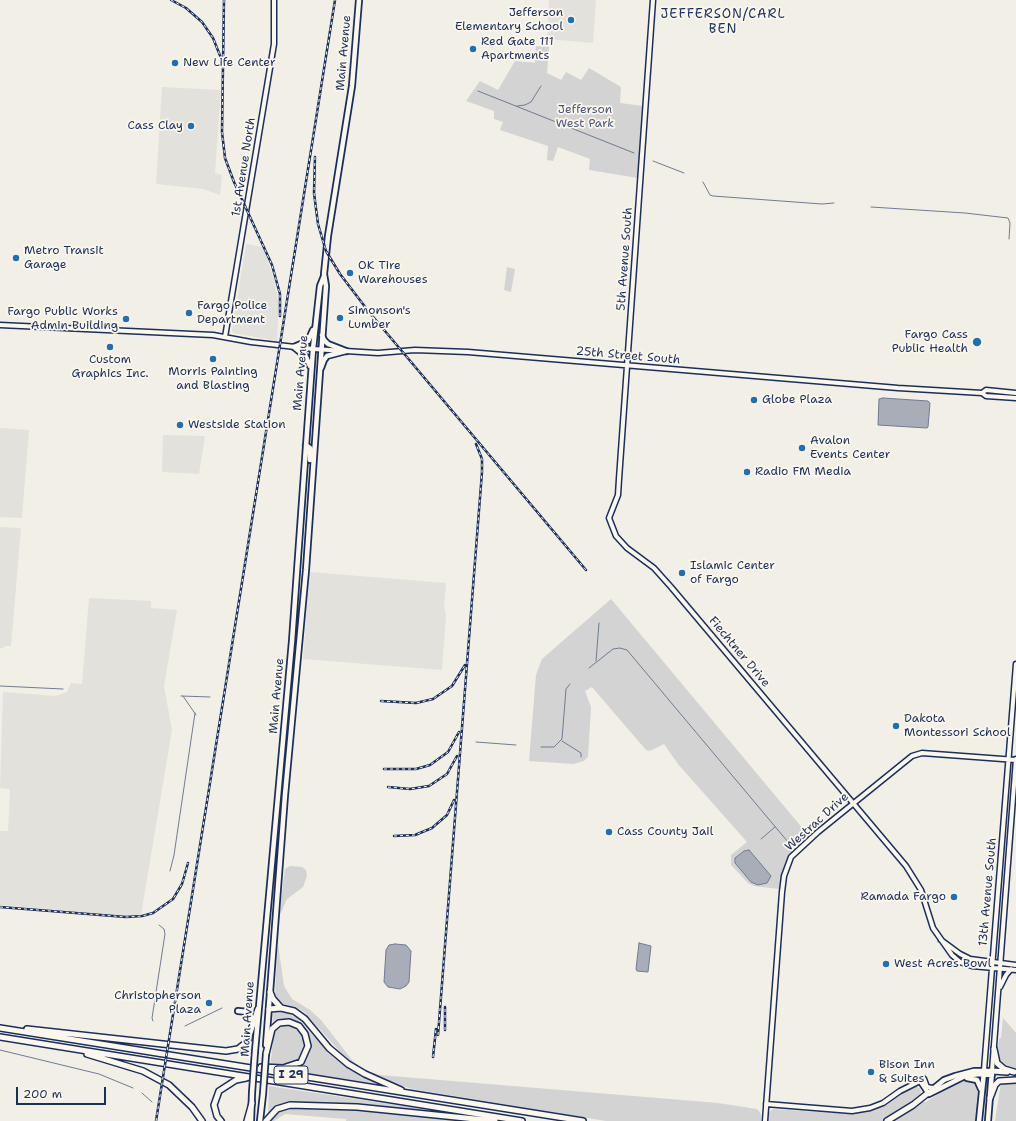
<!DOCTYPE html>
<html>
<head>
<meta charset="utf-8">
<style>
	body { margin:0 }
	#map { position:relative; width:1016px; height:1121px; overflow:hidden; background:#f2efe6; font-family:"Shantell Sans",sans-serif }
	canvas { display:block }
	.scale { position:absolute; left:16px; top:1087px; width:90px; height:18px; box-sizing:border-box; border:2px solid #1b2f5e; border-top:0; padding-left:5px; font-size:12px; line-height:14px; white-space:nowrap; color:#1b2f5e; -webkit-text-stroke:3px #fbf7ec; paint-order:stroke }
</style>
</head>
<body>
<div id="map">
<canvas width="1016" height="1121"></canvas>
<div class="scale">200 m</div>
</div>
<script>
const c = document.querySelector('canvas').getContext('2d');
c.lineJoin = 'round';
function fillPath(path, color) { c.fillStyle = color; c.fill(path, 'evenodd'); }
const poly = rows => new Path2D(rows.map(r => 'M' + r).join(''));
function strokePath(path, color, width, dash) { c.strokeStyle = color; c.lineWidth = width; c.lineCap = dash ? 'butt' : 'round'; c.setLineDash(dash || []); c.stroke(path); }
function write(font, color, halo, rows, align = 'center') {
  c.font = font + ' "Shantell Sans",sans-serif'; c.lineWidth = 3.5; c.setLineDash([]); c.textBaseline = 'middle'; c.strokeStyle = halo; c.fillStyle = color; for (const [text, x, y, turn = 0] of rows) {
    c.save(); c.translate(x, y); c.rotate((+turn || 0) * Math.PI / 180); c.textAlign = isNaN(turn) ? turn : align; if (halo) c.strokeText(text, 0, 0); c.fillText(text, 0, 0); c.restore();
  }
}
fillPath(poly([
	[549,0,596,0,593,43,547,39],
	[162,87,221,90,215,173,222,175,220,195,203,189,156,184],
	[246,244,263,247,274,279,279,305,277,341,233,333,232,330],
	[0,428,29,430,22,518,0,517],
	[163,435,205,436,199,474,162,472],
	[0,527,21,528,11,646,5,646,4,648,0,648],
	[310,572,446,583,444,606,446,615,442,670,303,659],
	[89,598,151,601,151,608,177,610,164,686,172,730,141,915,127,916,0,905,0,831,8,831,10,789,0,788,3,692,56,696,67,692,71,683,82,684]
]), '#e2e1dc');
fillPath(poly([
	[536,46,549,47,547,73,561,80,566,72,581,80,589,68,621,87,620,103,643,106,638,178,589,170,590,159,558,147,553,161,547,160,548,146,500,130,503,122,494,119,494,111,466,101,480,81,498,90,515,61,535,63],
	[507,267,515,269,511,292,504,290],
	[611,599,809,836,792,852,785,863,779,889,754,886,748,883,731,865,731,855,747,842,678,764,664,744,650,751,646,750,592,687,585,691,591,707,588,757,584,761,573,764,529,761,536,675,542,659],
	[290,866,302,867,306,870,307,876,303,887,287,899,280,915,278,944,284,986,292,999,310,1010,321,1020,352,1060,364,1070,380,1075,718,1103,757,1109,761,1114,761,1121,606,1121,412,1089,372,1076,357,1067,343,1055,304,1012,296,1007,280,1003,275,995,279,915,285,869],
	[274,1012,287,1013,297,1018,329,1053,349,1068,379,1084,290,1071,299,1065,309,1044,297,1023,285,1019,273,1024,272,1016],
	[1003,1018,1016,1033,1016,1069,1005,1068,997,1061,996,1056,999,1039,1001,1038],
	[286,1023,298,1029,303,1036,305,1049,298,1061,288,1066,270,1067,274,1032,276,1026],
	[970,1079,977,1082,979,1087,976,1121,892,1121,920,1102,926,1102,950,1086],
	[1001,1082,1016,1082,1016,1121,995,1121],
	[269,1086,423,1109,422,1111,374,1107,277,1107,268,1115],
	[913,1086,920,1088,921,1092,919,1097,910,1106,882,1121,767,1121,768,1113,773,1109,849,1114,871,1110,883,1105],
	[290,1108,366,1110,480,1121,346,1121,346,1119,285,1114,274,1121,270,1121,269,1119,278,1111]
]), '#d2d3d2');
const water = poly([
	[883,398,928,401,930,403,928,427,927,428,878,425,879,399,883,398],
	[749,850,771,876,767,883,758,885,751,882,735,863,735,858,744,851,749,850],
	[639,943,651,946,648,972,637,971,636,969,639,943],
	[395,944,406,945,411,951,409,982,406,986,400,989,388,987,384,982,386,950,389,945,395,944]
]);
fillPath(water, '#a9adb7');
strokePath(water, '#707b93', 1);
strokePath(poly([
	[478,91,634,153],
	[517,106,525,105,531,102,541,86],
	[653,161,684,173],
	[703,182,710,195,713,196,822,204,834,203],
	[871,207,965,213,1008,218,1010,223,1009,239],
	[596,661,599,623],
	[589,668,613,649,620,648,627,650,788,842],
	[0,686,63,689],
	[181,696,210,697],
	[183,696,196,715],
	[562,741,581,753,581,757],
	[476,742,516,745],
	[541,747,554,747,562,739,566,689,570,684],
	[761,839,775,827],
	[170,871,174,855,195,713],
	[153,1021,152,1018,165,934,164,929,159,925],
	[185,1026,222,1008],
	[0,1050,99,1074,133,1088],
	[142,1093,152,1102]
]), '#707b93', 1);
const secondary = poly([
	[653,0,619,479,618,495,609,518,616,536,627,548,654,568,671,587,906,866,921,890,933,928,952,955,960,962,972,966,1016,970],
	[0,325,213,335,251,342,313,349,378,353,415,350,468,352,898,388,982,393,986,390,1016,393],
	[225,337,274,44,274,0],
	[982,393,986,396,1016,398],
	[941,940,960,954,970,959,1016,965],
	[1000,987,1006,975,1011,969],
	[984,1070,1016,664],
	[992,1071,1016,759],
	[920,1081,928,1093],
	[766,1104,852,1111,870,1108,883,1103,900,1091,924,1079,927,1087,933,1088],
	[765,1121,782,892,784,876,791,857,818,832,912,756,922,753,1016,760]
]);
const primary = poly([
	[322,335,324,340,328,344,346,351],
	[294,347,306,357,310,366],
	[294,347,308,341,313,330],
	[321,368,324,360,327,356,346,351],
	[306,445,310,448,310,460],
	[238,1011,248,1012,254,1022],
	[266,1045,285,795,306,570,326,286,324,274,328,236,352,86,359,0],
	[255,1051,292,641,313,349,320,286,324,276],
	[967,1078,977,1080,981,1089],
	[928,1093,944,1080,955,1076,974,1071,992,1071,988,1121],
	[929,1094,965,1076,979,1074,992,1075],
	[251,1121,252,1093],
	[260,1121,263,1094],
	[979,1121,984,1072]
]);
const highway = poly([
	[270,992,273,999,281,1008],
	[269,1009,281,1008,294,1011,305,1019,329,1048,348,1064,365,1074,401,1090],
	[0,1028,583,1121],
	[27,1029,226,1051,238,1049,247,1042,258,1009],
	[0,1037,522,1121],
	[994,1049,997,1063,1004,1069,1014,1072],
	[87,1054,143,1071,169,1085,192,1107,202,1121],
	[261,1067,283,1068,301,1062,308,1046,305,1034,299,1026,289,1022,279,1023,272,1029,266,1054],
	[992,1071,1007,1072],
	[990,1098,995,1085,999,1081,1016,1080],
	[221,1121,217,1116,214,1105,219,1091,236,1080,246,1078],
	[247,1121,252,1103],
	[266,1121,277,1109,290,1105,357,1107,495,1121],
	[887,1121,913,1105,928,1093]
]);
strokePath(secondary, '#1b2f5e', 7);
strokePath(primary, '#1b2f5e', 8);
strokePath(highway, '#1b2f5e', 8);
strokePath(secondary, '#fbf7ec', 4);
strokePath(primary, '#fbf7ec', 4.5);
strokePath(highway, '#fbf7ec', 5);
const rail = poly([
	[171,0,186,8,202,22,213,38,221,58],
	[224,0,222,132,225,158,234,182,272,265,280,294,280,316],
	[315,157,314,193,318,224,326,251,340,274,369,312,586,570],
	[381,701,416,703,433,699,452,686,465,665],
	[384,769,416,769,430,765,448,752,459,732],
	[388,787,410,789,429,786,447,774,457,756],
	[394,836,415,835,432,828,447,815,454,800],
	[0,907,126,917,142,916,153,913,173,899,182,884,188,863],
	[445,1030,445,1007],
	[438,1035,482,472,482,459,476,444],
	[433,1057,436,1029],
	[156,1121,335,0]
]);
strokePath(rail, '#1b2f5e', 2.5);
strokePath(rail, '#fbf7ec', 1, [3]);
const primaryBridge = poly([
	[252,1093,255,1051],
	[263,1094,266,1054]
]);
strokePath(primaryBridge, '#1b2f5e', 8, []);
strokePath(primaryBridge, '#fbf7ec', 4.5);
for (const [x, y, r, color] of [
	[571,20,4,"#1f6fb2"],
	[473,49,4,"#1f6fb2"],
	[175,63,4,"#1f6fb2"],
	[191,126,4,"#1f6fb2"],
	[16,258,4,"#1f6fb2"],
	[350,273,4,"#1f6fb2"],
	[189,313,4,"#1f6fb2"],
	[340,318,4,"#1f6fb2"],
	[126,319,4,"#1f6fb2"],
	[977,342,5,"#1f6fb2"],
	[110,347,4,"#1f6fb2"],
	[213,359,4,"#1f6fb2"],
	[754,400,4,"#1f6fb2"],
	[180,425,4,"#1f6fb2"],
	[802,448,4,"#1f6fb2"],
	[747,472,4,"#1f6fb2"],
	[682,573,4,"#1f6fb2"],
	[896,726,4,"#1f6fb2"],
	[609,832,4,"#1f6fb2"],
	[954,897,4,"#1f6fb2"],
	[886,964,4,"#1f6fb2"],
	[209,1003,4,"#1f6fb2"],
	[871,1072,4,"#1f6fb2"]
]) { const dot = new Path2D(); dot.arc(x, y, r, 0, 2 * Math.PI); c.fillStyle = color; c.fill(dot); strokePath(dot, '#fbf7ec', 1.5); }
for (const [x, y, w] of [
	[291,1075,34]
]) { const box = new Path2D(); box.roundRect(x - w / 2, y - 9, w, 18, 3); c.fillStyle = '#fbf7ec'; c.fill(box); strokePath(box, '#1b2f5e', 1); }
write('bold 11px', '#1b2f5e', null, [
	["I 29",291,1075]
]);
write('12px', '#1b2f5e', '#fbf7ec', [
	["Jefferson",563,13,"right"],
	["Elementary School",563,27,"right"],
	["Red Gate 111",481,42],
	["Apartments",481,56],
	["New Life Center",183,63],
	["Cass Clay",183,126,"right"],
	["Metro Transit",24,251],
	["Garage",24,265],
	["OK Tire",358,266],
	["Warehouses",358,280],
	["Fargo Police",197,306],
	["Department",197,320],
	["Simonson's",348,311],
	["Lumber",348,325],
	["Fargo Public Works",118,312,"right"],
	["Admin Building",118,326,"right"],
	["Fargo Cass",968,335,"right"],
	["Public Health",968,349,"right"],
	["Custom",110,360,"center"],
	["Graphics Inc.",110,374,"center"],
	["Morris Painting",213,372,"center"],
	["and Blasting",213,386,"center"],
	["Globe Plaza",762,400],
	["Westside Station",188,425],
	["Avalon",810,441],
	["Events Center",810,455],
	["Radio FM Media",755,472],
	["Islamic Center",690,566],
	["of Fargo",690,580],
	["Dakota",904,719],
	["Montessori School",904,733],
	["Cass County Jail",617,832],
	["Ramada Fargo",946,897,"right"],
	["West Acres Bowl",894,964],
	["Christopherson",201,996,"right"],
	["Plaza",201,1010,"right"],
	["Bison Inn",879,1065],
	["& Suites",879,1079]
], 'left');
write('12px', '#1b2f5e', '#fbf7ec', [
	["Main Avenue",344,53,-85],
	["1st Avenue North",244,167,-81],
	["5th Avenue South",625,259,-86],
	["25th Street South",628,356,5],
	["Main Avenue",301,373,-85],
	["Fiechtner Drive",739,652,50],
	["Main Avenue",277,696,-85],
	["Westrac Drive",817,822,-42],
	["13th Avenue South",988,892,-85],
	["Main Avenue",248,1019,-86]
]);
write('12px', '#49587b', '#fbf7ec', [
	["Jefferson",585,110],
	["West Park",585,124]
]);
c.letterSpacing = '1px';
write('13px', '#1b2f5e', '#fbf7ec', [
	["JEFFERSON/CARL",723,15],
	["BEN",723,30]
]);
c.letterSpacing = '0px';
</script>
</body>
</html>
